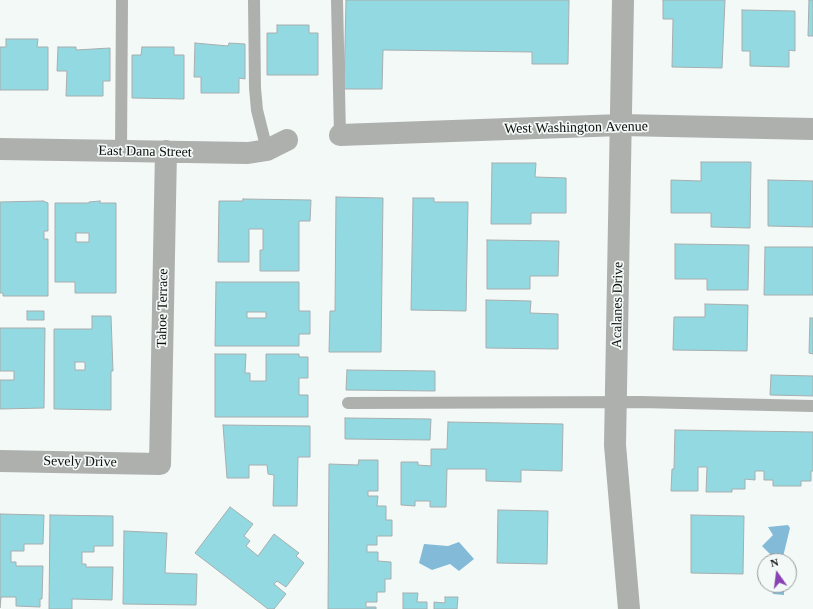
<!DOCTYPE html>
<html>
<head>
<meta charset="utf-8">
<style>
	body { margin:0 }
	#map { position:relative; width:813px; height:609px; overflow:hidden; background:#f3f9f7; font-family:Georgia,serif }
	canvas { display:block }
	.north { position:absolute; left:757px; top:553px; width:40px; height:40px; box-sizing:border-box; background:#f3f9f7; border:1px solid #979c9a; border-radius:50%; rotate:346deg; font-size:11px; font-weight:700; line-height:16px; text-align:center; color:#0e100f }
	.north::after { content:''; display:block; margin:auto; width:14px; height:18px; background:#8941b3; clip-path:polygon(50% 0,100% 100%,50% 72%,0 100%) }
</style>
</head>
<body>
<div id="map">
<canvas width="813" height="609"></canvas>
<div class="north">N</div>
</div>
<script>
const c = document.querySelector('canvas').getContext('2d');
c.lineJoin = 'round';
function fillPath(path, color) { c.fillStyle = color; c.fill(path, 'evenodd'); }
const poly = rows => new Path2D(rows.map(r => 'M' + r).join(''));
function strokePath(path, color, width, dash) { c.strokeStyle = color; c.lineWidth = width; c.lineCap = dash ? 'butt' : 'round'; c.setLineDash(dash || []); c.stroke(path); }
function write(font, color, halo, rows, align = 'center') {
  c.font = font + ' Georgia,serif'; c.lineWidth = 3.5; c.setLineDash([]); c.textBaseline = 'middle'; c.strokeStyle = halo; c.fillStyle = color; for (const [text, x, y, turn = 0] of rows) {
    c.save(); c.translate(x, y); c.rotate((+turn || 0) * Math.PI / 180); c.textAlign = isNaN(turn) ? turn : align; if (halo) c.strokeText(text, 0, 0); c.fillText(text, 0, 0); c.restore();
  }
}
fillPath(poly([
	[788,525,790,528,782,561,773,561,773,557,762,546,773,535,768,527],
	[459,542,474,559,459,571,450,564,432,570,419,563,424,544,448,546],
	[770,585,784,585,784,595,773,594]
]), '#83bad7');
const building = poly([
	[346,0,569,0,568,64,532,64,532,52,383,50,382,89,344,89,346,0],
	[663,0,725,0,722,68,672,67,673,19,663,19,663,0],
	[809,0,813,0,813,36,808,36,809,0],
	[742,10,795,11,795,51,789,50,789,67,750,66,750,51,742,51,742,10],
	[277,25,309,25,309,33,318,33,318,75,267,75,267,33,277,33,277,25],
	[6,39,38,39,37,47,48,47,48,90,0,90,0,47,6,47,6,39],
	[195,43,228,46,229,43,245,44,245,79,239,78,239,93,201,93,201,77,194,77,195,43],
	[58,47,76,47,76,50,110,48,110,81,103,81,103,96,66,96,67,71,57,71,58,47],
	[142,47,174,47,174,55,184,55,184,99,132,98,132,55,141,55,142,47],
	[701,162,751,162,750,228,711,227,711,213,671,213,671,180,701,181,701,162],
	[492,163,536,163,535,177,566,178,566,213,531,213,531,224,491,224,492,163],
	[768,180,813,181,813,227,768,226,768,180],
	[336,197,383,198,381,352,329,352,330,311,335,311,336,197],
	[413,198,434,198,434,202,468,202,466,311,411,310,413,198],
	[243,199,311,200,310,221,299,221,299,271,260,271,260,250,263,250,263,229,249,229,249,262,218,262,219,201,243,201,243,199],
	[43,201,48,203,48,231,44,231,44,239,48,239,48,296,3,296,3,293,0,293,0,202,43,201],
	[100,201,100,203,116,203,116,293,75,293,75,282,55,282,55,203,89,203,89,202,100,201],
	[76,233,89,233,89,242,76,242,76,233],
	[487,240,559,241,558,276,530,276,530,289,487,289,487,240],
	[675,244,749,245,748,290,707,290,707,279,675,279,675,244],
	[765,247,813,247,813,295,764,295,765,247],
	[216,282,299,282,299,311,310,311,310,334,299,334,299,346,215,346,216,282],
	[247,312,266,312,266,318,247,318,247,312],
	[486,300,531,301,530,313,558,314,558,349,486,348,486,300],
	[705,304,748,305,747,351,673,350,674,317,705,317,705,304],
	[27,311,44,311,44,320,27,320,27,311],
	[92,316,111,316,113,371,111,371,111,410,54,409,54,329,92,329,92,316],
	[75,362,85,362,85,370,75,370,75,362],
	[810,318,813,318,813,354,809,353,810,318],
	[0,328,45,328,44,408,0,409,0,380,14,380,14,371,0,371,0,328],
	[215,354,246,354,245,373,250,373,250,381,266,381,266,354,299,354,299,357,308,357,308,378,299,378,299,395,308,395,308,417,215,417,215,354],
	[347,370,435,371,435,391,346,390,347,370],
	[771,375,813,376,813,396,770,395,771,375],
	[345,418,431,419,430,440,345,439,345,418],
	[448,422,563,424,562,471,521,470,521,482,486,481,486,469,447,469,446,507,430,507,430,501,415,501,415,506,401,505,401,462,418,462,418,465,431,466,431,449,447,449,448,422],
	[223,425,310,426,310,457,298,457,297,506,273,506,274,475,268,474,267,465,249,465,249,478,227,478,223,425],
	[675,430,813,432,813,471,811,471,811,481,801,481,801,486,773,486,773,480,764,480,764,471,755,471,755,480,745,479,745,489,732,489,732,492,706,492,707,467,698,467,698,491,671,491,672,469,674,469,675,430],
	[359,460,378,460,378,491,368,491,368,496,378,496,377,506,386,506,386,520,392,520,392,536,377,536,377,545,367,545,367,552,378,552,378,561,391,562,391,579,385,579,385,592,377,592,377,602,366,602,366,607,376,607,376,609,328,609,329,464,358,465,359,460],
	[230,507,253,524,244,536,250,541,246,546,258,556,274,534,299,553,296,556,304,563,286,587,277,581,274,584,286,594,274,609,268,609,195,553,230,507],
	[498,510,548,511,547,564,497,563,498,510],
	[0,514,44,515,43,544,24,544,24,551,11,551,11,562,16,562,16,566,43,566,42,599,40,599,40,607,16,606,16,597,1,597,0,608,0,514],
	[50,515,113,516,113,546,94,546,94,552,82,552,82,564,86,564,86,567,113,567,112,600,72,599,72,609,49,609,50,515],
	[691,515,744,516,743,574,691,573,691,515],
	[124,531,167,533,165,573,197,574,196,605,123,604,124,531],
	[403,593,418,593,417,602,427,602,427,609,403,609,403,593],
	[445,597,458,597,457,609,434,609,434,602,445,603,445,597]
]);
fillPath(building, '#93d9e1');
strokePath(building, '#a7aeae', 1);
strokePath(poly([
	[254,0,255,88,257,110,267,150],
	[337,0,340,135],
	[121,152,122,0],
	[348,403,640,402,813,406]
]), '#aeb0ae', 12);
strokePath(poly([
	[623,0,615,445,629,609],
	[340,135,621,125,813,129],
	[0,149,248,153,267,150,287,140],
	[0,461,160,464,166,151]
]), '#aeb0ae', 22);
write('14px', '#0e100f', '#f3f9f7', [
	["West Washington Avenue",576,128,-1],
	["East Dana Street",145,152,1],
	["Acalanes Drive",618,305,-89],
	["Tahoe Terrace",163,308,-89],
	["Sevely Drive",80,462,1]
]);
</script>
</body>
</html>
